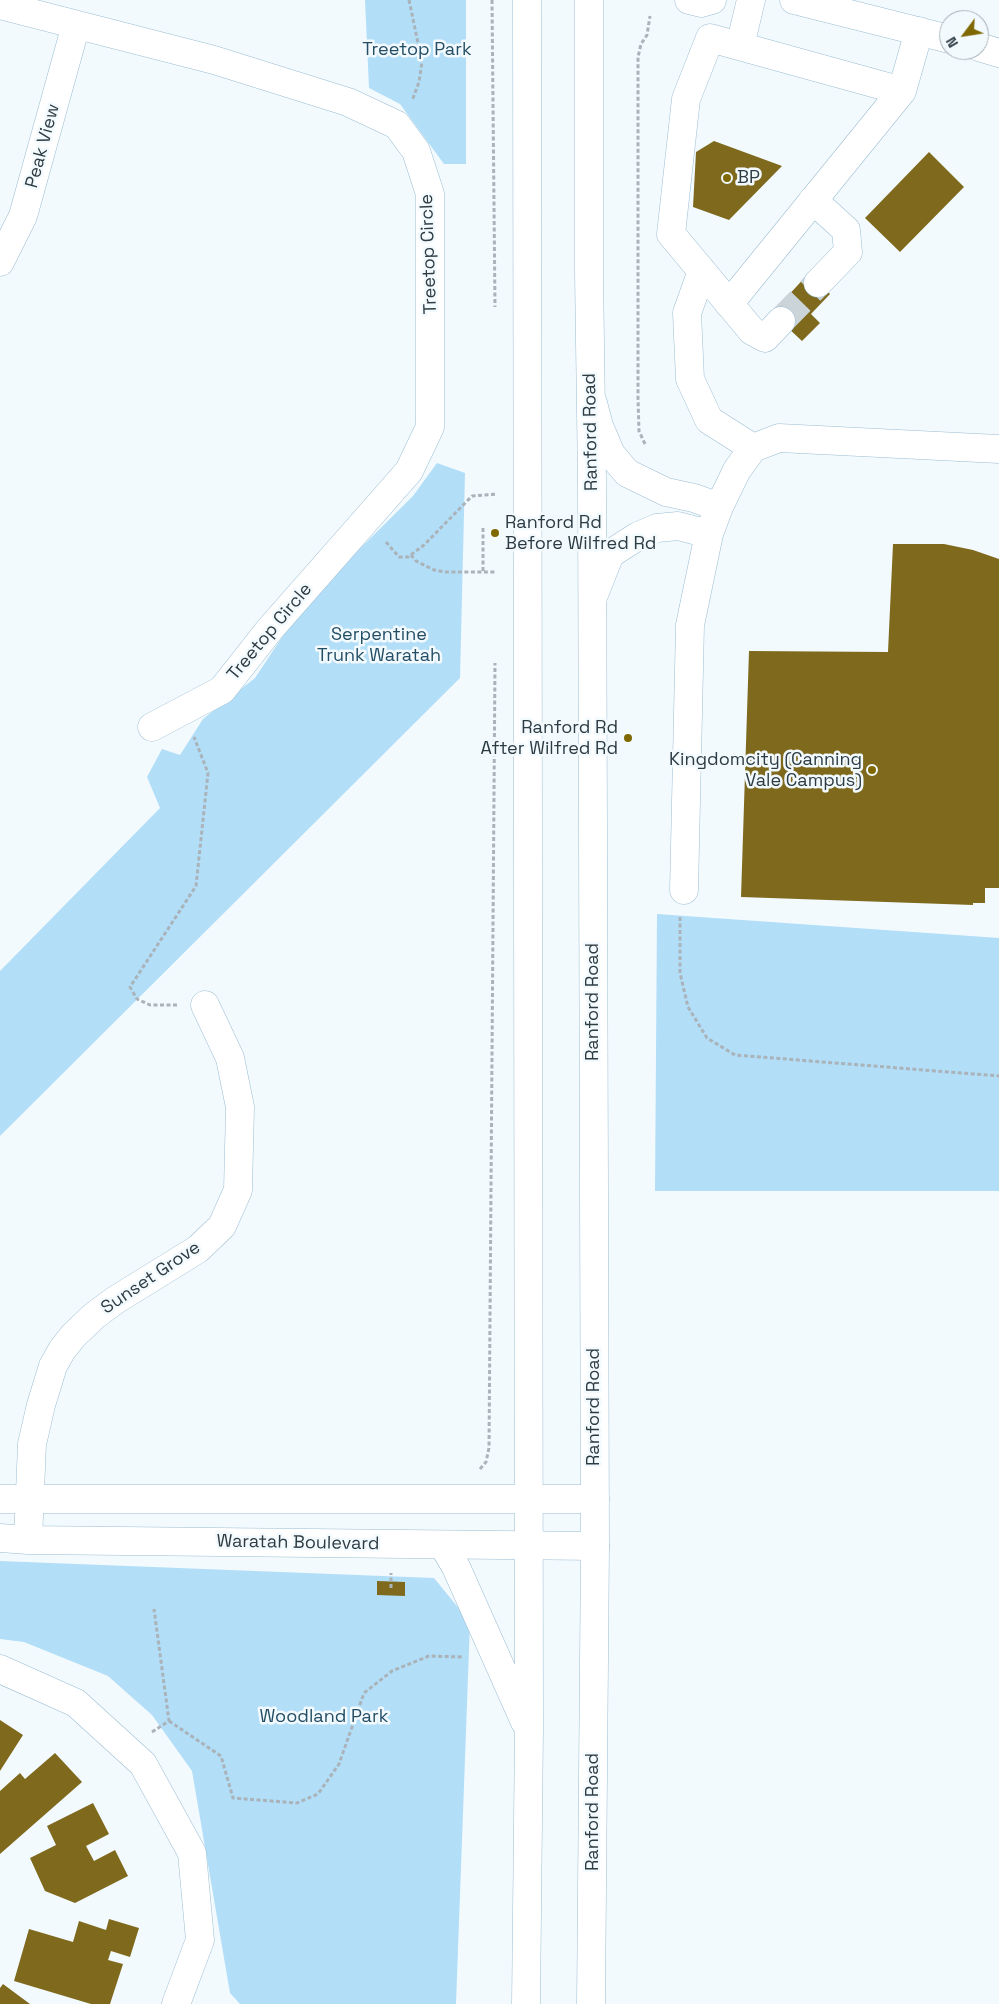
<!DOCTYPE html>
<html>
<head>
<meta charset="utf-8">
<style>
	body { margin:0 }
	#map { position:relative; width:999px; height:2004px; overflow:hidden; background:#f3fafe; font-family:"Space Grotesk",sans-serif }
	canvas { display:block }
	.north { position:absolute; left:939px; top:10px; width:50px; height:50px; box-sizing:border-box; background:#f3fafe; border:1px solid #a4aeb3; border-radius:50%; rotate:239deg; font-size:14px; font-weight:700; line-height:20px; text-align:center; color:#2d3b43 }
	.north::after { content:''; display:block; margin:auto; width:18px; height:22px; background:#7f6800; clip-path:polygon(50% 0,100% 100%,50% 72%,0 100%) }
</style>
</head>
<body>
<div id="map">
<canvas width="999" height="2004"></canvas>
<div class="north">N</div>
</div>
<script>
const c = document.querySelector('canvas').getContext('2d');
c.lineJoin = 'round';
function fillPath(path, color) { c.fillStyle = color; c.fill(path, 'evenodd'); }
const poly = rows => new Path2D(rows.map(r => 'M' + r).join(''));
function strokePath(path, color, width, dash) { c.strokeStyle = color; c.lineWidth = width; c.lineCap = dash ? 'butt' : 'round'; c.setLineDash(dash || []); c.stroke(path); }
function write(font, color, halo, rows, align = 'center') {
  c.font = font + ' "Space Grotesk",sans-serif'; c.lineWidth = 5; c.setLineDash([]); c.textBaseline = 'middle'; c.strokeStyle = halo; c.fillStyle = color; for (const [text, x, y, turn = 0] of rows) {
    c.save(); c.translate(x, y); c.rotate((+turn || 0) * Math.PI / 180); c.textAlign = isNaN(turn) ? turn : align; if (halo) c.strokeText(text, 0, 0); c.fillText(text, 0, 0); c.restore();
  }
}
fillPath(poly([
	[365,0,466,0,466,164,444,164,400,104,369,88],
	[437,463,465,473,460,678,0,1136,0,971,160,808,147,777,162,749,180,755,203,719,255,678,304,604,413,496],
	[657,914,999,938,999,1191,655,1191],
	[0,1561,434,1578,470,1622,456,2004,240,2004,230,1993,192,1771,152,1715,108,1676,24,1642,0,1639]
]), '#b2def8');
fillPath(poly([
	[714,141,782,166,729,220,693,207,696,152],
	[929,152,964,187,900,252,865,218],
	[809,273,830,294,811,314,820,323,802,341,772,313],
	[893,544,944,544,973,550,999,559,999,888,985,888,985,903,973,903,973,905,741,897,749,651,888,652],
	[377,1581,405,1582,405,1596,377,1595],
	[0,1720,23,1735,0,1771],
	[55,1753,82,1782,0,1854,0,1791,20,1773,25,1779],
	[93,1803,109,1834,86,1846,94,1861,115,1850,128,1876,75,1903,45,1891,30,1858,56,1845,47,1826],
	[109,1919,139,1928,130,1957,111,1951,108,1960,123,1964,110,2004,91,2004,14,1981,29,1929,73,1942,79,1921,106,1930],
	[3,1984,30,2004,0,2004,0,1988]
]), '#7e691c');
strokePath(poly([
	[781,321,818,283]
]), '#cbd4d9', 28, [28, 14]);
const minor = poly([
	[689,0,701,3,712,0],
	[794,0,949,39],
	[0,5,214,60,348,102,397,125,416,151,430,194,430,427,409,471,270,629,222,690,152,727],
	[740,46,751,0],
	[979,47,999,53],
	[813,200,846,230,848,252,818,283],
	[0,262,23,216,76,25],
	[702,271,687,313,690,379,709,420,753,448],
	[729,304,902,91,919,31],
	[781,321,765,338,752,331,671,234,686,99,710,38,902,91],
	[593,403,599,426,611,454,627,473,666,492,694,498,719,507],
	[593,597,610,554,638,536,657,528,678,526,709,534],
	[684,890,690,625,709,534,719,507,737,470,753,448,779,438,999,449],
	[0,1499,595,1499],
	[0,1538,28,1540,595,1546],
	[28,1540,32,1444,41,1405,53,1366,62,1350,73,1336,94,1316,114,1301,198,1249,222,1226,238,1190,240,1107,230,1058,205,1005],
	[0,1669,76,1703,143,1764,192,1853,200,1940,176,2004]
]);
const major = poly([
	[589,0,589,273,592,481,595,1546,591,2004],
	[443,1545,456,1567,525,1722],
	[526,2004,529,1730,527,0]
]);
strokePath(minor, '#9bbdd2', 29);
strokePath(major, '#9bbdd2', 29);
strokePath(poly([
	[409,0,422,62,419,82,412,101],
	[492,0,495,307],
	[645,444,639,431,638,398,638,57,641,44,647,35,650,16],
	[483,528,483,572],
	[386,542,399,557,408,557,424,545,472,496,497,494],
	[411,555,416,561,434,570,446,572,496,572],
	[680,917,680,973,688,1007,707,1038,735,1055,999,1076],
	[177,1005,150,1005,137,999,130,987,196,886,208,773,194,737],
	[480,1469,486,1462,489,1448,495,663],
	[391,1588,391,1573],
	[169,1721,221,1756,233,1798,297,1803,318,1794,339,1764,364,1693,392,1671,429,1656,462,1657],
	[152,1732,169,1721,154,1609]
]), '#a9b3b9', 3, [4, 2.5]);
strokePath(minor, '#fff', 28);
strokePath(major, '#fff', 28);
for (const [x, y, r, color] of [
	[727,178,5,"#7f6800"],
	[495,533,5,"#7f6800"],
	[628,738,5,"#7f6800"],
	[872,770,5,"#7f6800"]
]) { const dot = new Path2D(); dot.arc(x, y, r, 0, 2 * Math.PI); c.fillStyle = color; c.fill(dot); strokePath(dot, '#f3fafe', 2); }
write('18px', '#244e65', '#f3fafe', [
	["Treetop Park",417,50],
	["Serpentine",379,635],
	["Trunk Waratah",379,656],
	["Woodland Park",324,1717]
]);
write('18px', '#2d3b43', '#f3fafe', [
	["Peak View",43,146,-75],
	["Treetop Circle",429,254,-92],
	["Ranford Road",591,432,-91],
	["Treetop Circle",270,632,-50],
	["Ranford Road",593,1002,-90],
	["Sunset Grove",151,1278,-34],
	["Ranford Road",594,1407,-90],
	["Waratah Boulevard",298,1543,1],
	["Ranford Road",593,1812,-90]
]);
write('18px', '#2d3b43', '#f3fafe', [
	["BP",737,178],
	["Ranford Rd",505,523],
	["Before Wilfred Rd",505,544],
	["Ranford Rd",618,728,"right"],
	["After Wilfred Rd",618,749,"right"],
	["Kingdomcity (Canning",862,760,"right"],
	["Vale Campus)",862,781,"right"]
], 'left');
</script>
</body>
</html>
